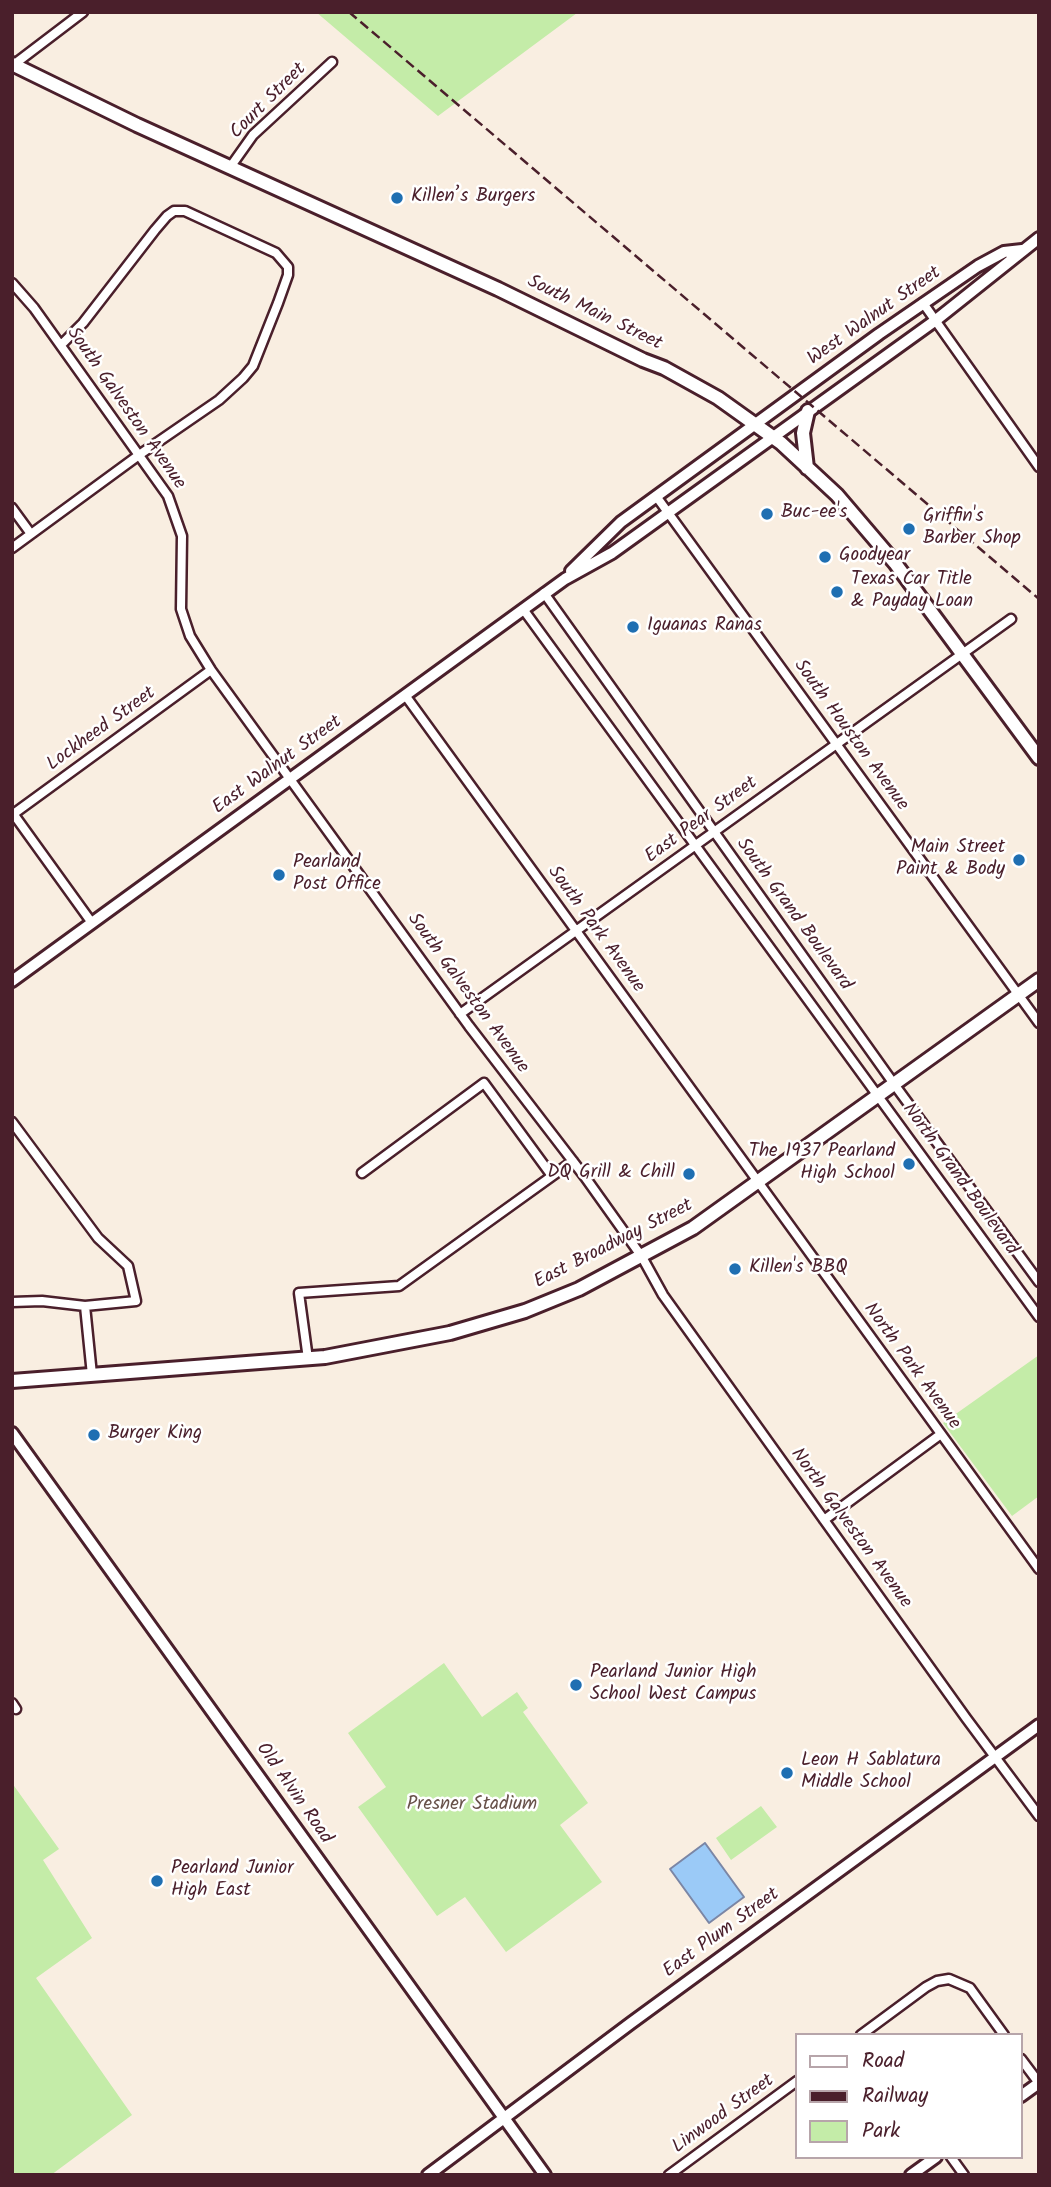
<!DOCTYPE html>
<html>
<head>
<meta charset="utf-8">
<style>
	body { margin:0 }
	#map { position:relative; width:1051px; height:2187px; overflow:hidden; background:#f9eee1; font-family:Kalam,sans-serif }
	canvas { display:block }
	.frame { position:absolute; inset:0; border:14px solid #4a1f2b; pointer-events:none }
	.legend { position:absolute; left:795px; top:2033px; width:228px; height:126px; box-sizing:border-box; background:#fff; border:2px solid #b7a5aa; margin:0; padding:9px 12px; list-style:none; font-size:21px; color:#4a1f2b }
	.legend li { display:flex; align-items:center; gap:14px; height:35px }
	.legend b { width:35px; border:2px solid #b7a5aa }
</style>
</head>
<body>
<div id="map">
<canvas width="1051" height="2187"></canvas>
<div class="frame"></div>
<ul class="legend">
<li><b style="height:9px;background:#fff"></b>Road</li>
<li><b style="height:9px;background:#4a1f2b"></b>Railway</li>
<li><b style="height:19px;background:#c4eca8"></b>Park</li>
</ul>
</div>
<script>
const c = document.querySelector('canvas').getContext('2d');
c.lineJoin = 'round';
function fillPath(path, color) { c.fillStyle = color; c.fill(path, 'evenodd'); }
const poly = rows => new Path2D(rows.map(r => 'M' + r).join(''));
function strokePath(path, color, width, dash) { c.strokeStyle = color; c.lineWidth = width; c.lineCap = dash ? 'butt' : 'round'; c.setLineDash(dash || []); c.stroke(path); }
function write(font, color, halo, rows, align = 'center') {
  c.font = font + ' Kalam,sans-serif'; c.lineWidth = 5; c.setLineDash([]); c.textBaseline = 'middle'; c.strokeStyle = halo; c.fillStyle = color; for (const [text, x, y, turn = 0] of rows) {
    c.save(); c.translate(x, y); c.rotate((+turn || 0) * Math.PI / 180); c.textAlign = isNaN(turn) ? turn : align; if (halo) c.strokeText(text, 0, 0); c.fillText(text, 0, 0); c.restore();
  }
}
fillPath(poly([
	[316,12,577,12,577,13,438,116],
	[1039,1355,1039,1496,1012,1516,943,1423],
	[444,1663,482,1717,517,1692,528,1708,523,1712,588,1803,560,1825,602,1882,506,1952,465,1897,437,1916,358,1807,386,1787,348,1733],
	[12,1783,59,1849,43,1860,92,1938,36,1978,132,2115,51,2175,12,2175],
	[761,1806,777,1827,731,1860,716,1838]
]), '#c4eca8');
const water = poly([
	[705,1843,744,1897,709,1923,670,1869,705,1843]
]);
fillPath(water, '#9bcaf7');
strokePath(water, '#7b86a5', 2);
const minor = poly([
	[12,66,83,12],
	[231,166,253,135,332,62],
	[12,283,34,308,168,496,182,536,181,609,190,636,211,670,469,1026,585,1177,642,1257,663,1295,966,1718,1039,1816],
	[923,303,1039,467],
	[656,496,1039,1023],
	[12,508,31,534],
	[12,548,139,455,219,400,243,378,253,366,278,303,288,275,288,267,276,253,185,211,174,211,167,216,155,230,83,323,61,345],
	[544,593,894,1084,1039,1282],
	[523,609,1039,1317],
	[405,695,1039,1569],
	[12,812,92,923],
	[12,815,211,670],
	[460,1014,1011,619],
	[12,1122,98,1238,128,1266,136,1301,85,1306,92,1375],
	[362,1173,484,1083,552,1176],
	[12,1302,42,1301,85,1306],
	[308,1359,299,1293,399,1286,573,1161],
	[824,1520,941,1434],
	[12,1703,16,1709],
	[861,2035,926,1987,937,1981,949,1979,970,1988,1004,2035],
	[1021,2059,1039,2083],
	[951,2157,964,2175],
	[669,2175,797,2081]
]);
const tertiary = poly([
	[571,571,621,522,879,334,978,266,1004,252,1022,250],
	[12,981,565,579,612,553,936,320,1039,238],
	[12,1433,545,2175],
	[1021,2096,1039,2083],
	[428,2175,631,2023,1039,1725],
	[911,2175,936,2157]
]);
const primary = poly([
	[12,64,137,125,498,289,643,360,664,368,718,398,781,443,837,495,895,563,1039,758],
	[807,468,803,433,808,411],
	[12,1381,325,1357,450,1333,525,1311,579,1289,693,1228,1039,980]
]);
strokePath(minor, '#4a1f2b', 13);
strokePath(tertiary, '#4a1f2b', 16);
strokePath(primary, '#4a1f2b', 18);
strokePath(minor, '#fff', 8);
strokePath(tertiary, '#fff', 10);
strokePath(primary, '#fff', 12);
strokePath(poly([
	[349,12,1039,599]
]), '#4a1f2b', 2.5, [10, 5]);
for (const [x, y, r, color] of [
	[397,198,7,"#1f6fb2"],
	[767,514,7,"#1f6fb2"],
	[909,529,7,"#1f6fb2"],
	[825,557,7,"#1f6fb2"],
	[837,592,7,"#1f6fb2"],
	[633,627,7,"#1f6fb2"],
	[1019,860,7,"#1f6fb2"],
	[279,875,7,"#1f6fb2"],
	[909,1164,7,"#1f6fb2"],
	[689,1174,7,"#1f6fb2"],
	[735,1269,7,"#1f6fb2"],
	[94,1435,7,"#1f6fb2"],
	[576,1685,7,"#1f6fb2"],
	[787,1773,7,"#1f6fb2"],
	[157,1881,7,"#1f6fb2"]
]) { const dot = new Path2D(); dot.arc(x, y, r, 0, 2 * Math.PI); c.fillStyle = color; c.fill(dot); strokePath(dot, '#fff', 2.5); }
write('19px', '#4a1f2b', '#fff', [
	["Court Street",269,102,-45],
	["South Main Street",594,314,26],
	["West Walnut Street",875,317,-35],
	["South Galveston Avenue",125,409,55],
	["Lockheed Street",102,730,-36],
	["South Houston Avenue",850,736,54],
	["East Walnut Street",278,766,-36],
	["East Pear Street",702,821,-36],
	["South Grand Boulevard",793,915,54],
	["South Park Avenue",595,930,54],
	["South Galveston Avenue",467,994,54],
	["North Grand Boulevard",959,1180,54],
	["East Broadway Street",614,1245,-27],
	["North Park Avenue",911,1367,54],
	["North Galveston Avenue",850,1529,54],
	["Old Alvin Road",293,1794,55],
	["East Plum Street",722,1934,-36],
	["Linwood Street",724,2115,-36]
]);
write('19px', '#4a1f2b', '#fff', [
	["Killen’s Burgers",411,198],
	["Buc-ee's",781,514],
	["Griffin's",923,518],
	["Barber Shop",923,540],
	["Goodyear",839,557],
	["Texas Car Title",851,581],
	["& Payday Loan",851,603],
	["Iguanas Ranas",647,627],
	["Main Street",1005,849,"right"],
	["Paint & Body",1005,871,"right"],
	["Pearland",293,864],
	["Post Office",293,886],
	["The 1937 Pearland",895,1153,"right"],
	["High School",895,1175,"right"],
	["DQ Grill & Chill",675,1174,"right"],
	["Killen's BBQ",749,1269],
	["Burger King",108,1435],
	["Pearland Junior High",590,1674],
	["School West Campus",590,1696],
	["Leon H Sablatura",801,1762],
	["Middle School",801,1784],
	["Pearland Junior",171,1870],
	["High East",171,1892]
], 'left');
write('19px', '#68524a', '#fff', [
	["Presner Stadium",472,1806]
]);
</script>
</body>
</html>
